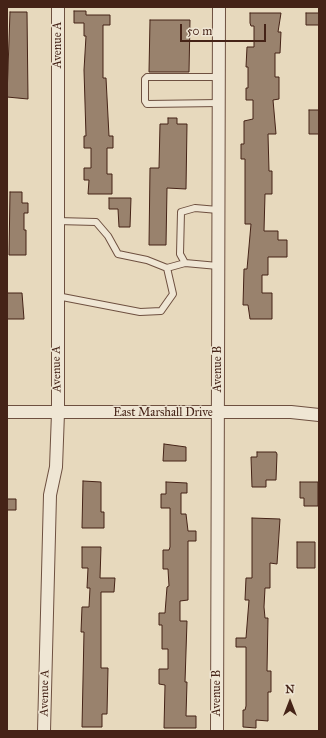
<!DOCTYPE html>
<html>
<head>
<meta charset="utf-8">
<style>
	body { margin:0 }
	#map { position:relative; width:326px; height:738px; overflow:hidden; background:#e7d9bd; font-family:"IM FELL Great Primer",serif }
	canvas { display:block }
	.frame { position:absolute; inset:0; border:8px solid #452317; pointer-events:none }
	.north { position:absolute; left:270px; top:682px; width:40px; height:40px; -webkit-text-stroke:3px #efe6d4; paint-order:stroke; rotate:0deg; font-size:11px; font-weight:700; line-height:16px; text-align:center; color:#452317 }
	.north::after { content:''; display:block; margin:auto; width:14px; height:18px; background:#452317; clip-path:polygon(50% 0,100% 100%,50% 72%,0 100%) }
	.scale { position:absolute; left:180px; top:24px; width:86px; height:18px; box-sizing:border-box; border:2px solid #452317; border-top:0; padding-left:5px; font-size:12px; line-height:14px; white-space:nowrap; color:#452317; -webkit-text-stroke:3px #efe6d4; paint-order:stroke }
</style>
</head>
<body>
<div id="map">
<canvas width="326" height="738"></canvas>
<div class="frame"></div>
<div class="north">N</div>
<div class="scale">50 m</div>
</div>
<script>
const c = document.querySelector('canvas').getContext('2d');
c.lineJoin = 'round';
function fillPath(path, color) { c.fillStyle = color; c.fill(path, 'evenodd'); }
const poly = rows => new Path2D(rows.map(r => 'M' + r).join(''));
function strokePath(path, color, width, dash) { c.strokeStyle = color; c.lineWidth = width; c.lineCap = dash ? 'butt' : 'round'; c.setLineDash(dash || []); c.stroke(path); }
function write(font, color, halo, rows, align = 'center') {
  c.font = font + ' "IM FELL Great Primer",serif'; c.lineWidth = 3; c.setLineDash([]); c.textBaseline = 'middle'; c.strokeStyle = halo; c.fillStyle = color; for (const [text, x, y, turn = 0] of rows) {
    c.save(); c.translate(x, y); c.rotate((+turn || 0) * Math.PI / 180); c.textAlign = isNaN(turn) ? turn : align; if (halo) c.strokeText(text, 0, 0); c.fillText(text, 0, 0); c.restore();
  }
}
const building = poly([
	[74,11,86,11,86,15,110,15,110,25,103,25,103,78,106,78,109,136,113,136,113,148,107,148,107,174,112,174,112,194,88,194,89,180,84,180,84,168,91,168,91,148,84,148,84,136,86,136,84,70,86,36,84,36,84,23,74,23,74,11],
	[10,12,27,12,28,99,7,97,10,12],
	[250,13,281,13,278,32,281,32,280,53,275,53,275,77,279,77,279,99,273,100,276,134,268,134,269,171,272,171,272,194,265,194,264,231,278,231,278,240,287,240,287,257,268,257,268,275,262,275,262,293,272,293,272,319,250,319,248,305,243,305,244,269,247,269,251,224,245,224,245,159,241,159,241,144,244,144,244,121,253,119,253,100,246,100,246,88,248,88,248,67,246,67,247,47,254,47,254,26,251,26,250,23,250,13],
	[306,13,319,13,319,25,306,25,306,13],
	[150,20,190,20,189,72,149,72,150,20],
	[309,110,319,110,319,134,309,134,309,110],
	[168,118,177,118,177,124,187,124,186,189,167,188,166,245,149,245,150,168,159,168,160,124,168,124,168,118],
	[10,192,22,192,22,203,28,203,28,213,24,213,24,230,26,230,26,255,9,255,10,192],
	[109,198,131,198,130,227,119,227,118,209,109,209,109,198],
	[7,293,22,293,24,319,7,319,7,293],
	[164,444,186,447,186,461,163,461,164,444],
	[257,452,276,452,277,454,276,480,266,480,266,487,252,487,251,457,257,457,257,452],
	[83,481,101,482,101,512,104,512,104,528,82,528,83,481],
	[166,482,187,483,187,493,181,493,181,514,186,514,188,531,196,531,196,541,188,541,188,600,180,601,180,621,187,621,185,682,187,682,186,716,196,716,196,728,164,728,165,685,159,684,159,669,168,669,168,649,162,649,162,625,159,625,159,613,165,613,167,587,169,586,168,569,163,569,163,550,169,550,170,547,170,508,161,508,161,494,166,494,166,482],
	[300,482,318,482,318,506,304,506,304,498,300,498,300,482],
	[7,499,16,499,16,510,7,510,7,499],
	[252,518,280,519,277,564,270,563,270,588,265,588,264,607,265,618,268,618,267,671,271,671,271,692,268,692,268,721,256,720,256,728,243,727,243,710,245,710,246,706,246,647,236,647,236,638,246,638,249,600,245,600,246,578,252,578,252,518],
	[297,542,315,542,315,568,297,568,297,542],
	[82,547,101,547,100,578,115,578,114,592,101,592,101,668,108,668,107,714,102,714,102,727,82,727,84,632,81,632,82,607,89,607,90,588,87,588,88,568,82,568,82,547]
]);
fillPath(building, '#99826d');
strokePath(building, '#452317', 1);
const service = poly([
	[219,77,147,77,145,79,145,101,147,104,219,103],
	[57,221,96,222,108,236,118,254,147,260,167,268,185,263],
	[218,266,185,263,180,254,181,212,195,208,218,210],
	[57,296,140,312,161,311,173,294,167,268]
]);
const minor = poly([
	[7,412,291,412,319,415],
	[44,731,50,495,56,467,58,413,58,7],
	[217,731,219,7]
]);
strokePath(service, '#6e5040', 8);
strokePath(minor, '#6e5040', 14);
strokePath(service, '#efe6d4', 6);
strokePath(minor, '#efe6d4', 12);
write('12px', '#452317', '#efe6d4', [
	["Avenue A",58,45,-90],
	["Avenue A",57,369,-91],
	["Avenue B",218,369,-90],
	["East Marshall Drive",163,413],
	["Avenue A",45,693,-89],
	["Avenue B",217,693,-90]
]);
</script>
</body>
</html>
